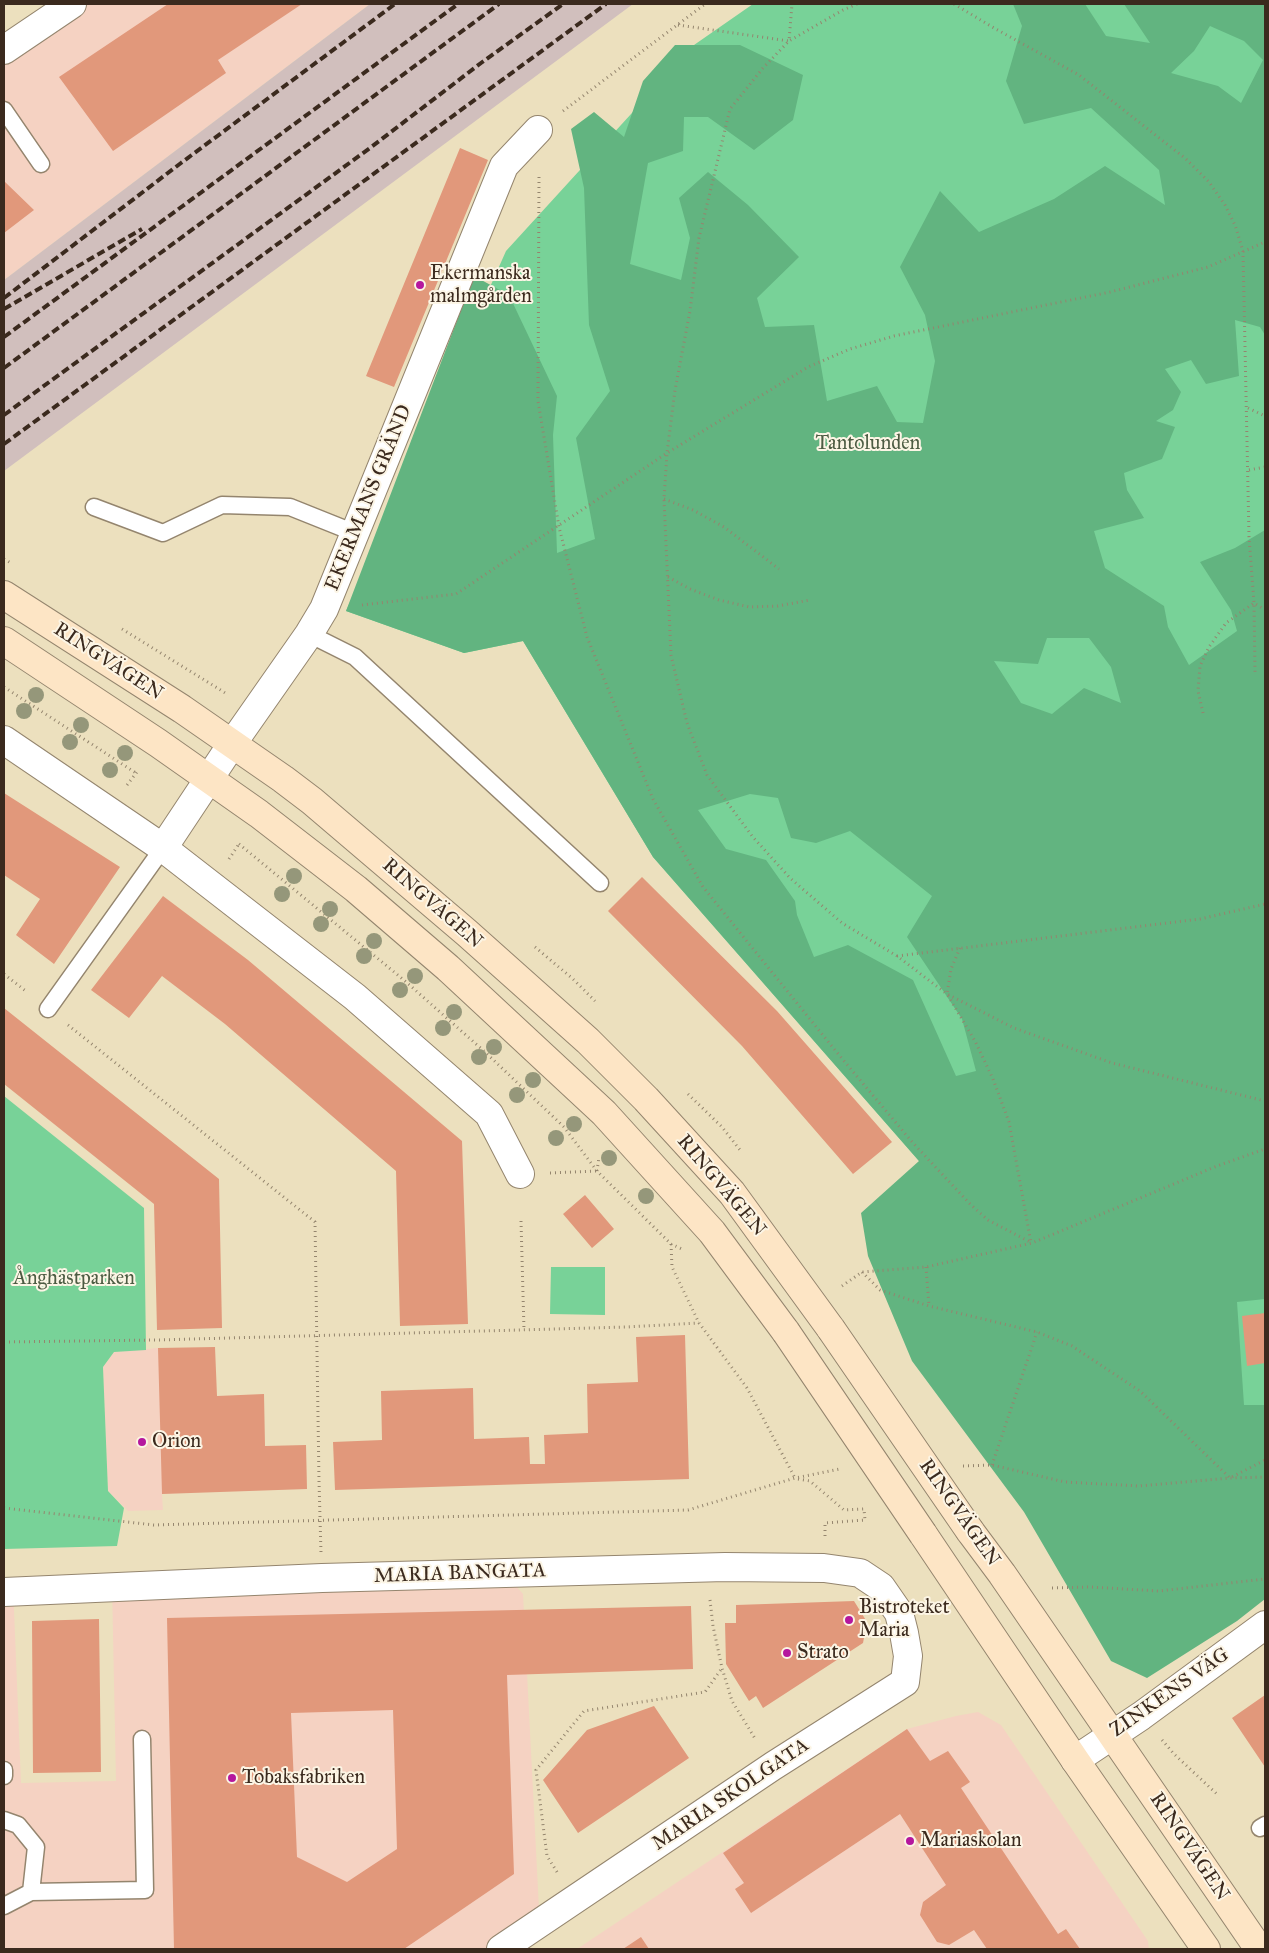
<!DOCTYPE html>
<html>
<head>
<meta charset="utf-8">
<style>
	body { margin:0 }
	#map { position:relative; width:1269px; height:1953px; overflow:hidden; background:#ece0be; font-family:"IM FELL Great Primer",serif }
	canvas { display:block }
	.frame { position:absolute; inset:0; border:5px solid #3b2a1e; pointer-events:none }
</style>
</head>
<body>
<div id="map">
<canvas width="1269" height="1953"></canvas>
<div class="frame"></div>
</div>
<script>
const c = document.querySelector('canvas').getContext('2d');
c.lineJoin = 'round';
function fillPath(path, color) { c.fillStyle = color; c.fill(path, 'evenodd'); }
const poly = rows => new Path2D(rows.map(r => 'M' + r).join(''));
function strokePath(path, color, width, dash) { c.strokeStyle = color; c.lineWidth = width; c.lineCap = dash ? 'butt' : 'round'; c.setLineDash(dash || []); c.stroke(path); }
function write(font, color, halo, rows, align = 'center') {
  c.font = font + ' "IM FELL Great Primer",serif'; c.lineWidth = 4; c.setLineDash([]); c.textBaseline = 'middle'; c.strokeStyle = halo; c.fillStyle = color; for (const [text, x, y, turn = 0] of rows) {
    c.save(); c.translate(x, y); c.rotate((+turn || 0) * Math.PI / 180); c.textAlign = isNaN(turn) ? turn : align; if (halo) c.strokeText(text, 0, 0); c.fillText(text, 0, 0); c.restore();
  }
}
fillPath(poly([
	[67,4,370,4,4,280,4,46],
	[158,1348,176,1348,178,1493,162,1494,163,1510,128,1511,108,1491,103,1367,114,1352],
	[112,1584,515,1585,523,1594,540,1929,510,1949,4,1949,4,1585,13,1585,21,1783,116,1781],
	[978,1712,1001,1725,1148,1941,1149,1949,577,1949,907,1729,956,1716]
]), '#f5d2c2');
fillPath(poly([
	[370,4,633,4,4,471,4,280]
]), '#d1bfbd');
fillPath(poly([
	[753,4,1265,4,1265,1585,919,1161,653,857,523,641,464,653,346,611,506,251,694,45],
	[4,1096,144,1208,146,1350,114,1352,103,1367,108,1491,124,1508,117,1546,4,1549],
	[551,1267,605,1267,605,1315,550,1314]
]), '#78d298');
fillPath(poly([
	[1013,4,1085,4,1106,36,1150,43,1124,4,1265,4,1265,335,1260,327,1235,320,1239,376,1206,384,1191,360,1165,369,1181,392,1173,410,1156,421,1175,427,1162,459,1124,473,1127,490,1144,518,1094,531,1105,568,1164,606,1168,627,1189,665,1237,631,1231,610,1200,562,1235,548,1265,530,1265,1299,1237,1302,1244,1405,1265,1405,1265,1599,1237,1621,1147,1678,1111,1661,1024,1512,912,1361,868,1256,861,1213,919,1161,653,857,523,641,464,653,346,611,474,276,509,295,557,396,553,435,557,553,595,539,576,438,610,391,589,325,584,188,571,129,594,112,624,137,643,81,675,45,740,45,803,75,793,120,754,150,708,117,684,117,683,151,648,163,630,264,681,280,690,238,679,198,708,172,748,205,799,257,757,298,765,327,814,325,827,401,877,386,897,422,923,423,935,361,925,315,900,267,940,191,979,232,1054,199,1105,166,1165,205,1159,170,1091,108,1024,124,1006,81,1022,26],
	[1210,26,1244,41,1263,60,1241,103,1218,86,1171,73,1194,51],
	[1047,638,1089,638,1111,667,1121,703,1084,688,1052,714,1021,703,994,661,1038,664],
	[750,794,778,798,791,838,816,843,850,831,932,896,907,937,962,1019,976,1071,956,1076,913,980,848,945,814,957,797,915,795,901,766,860,726,849,698,810]
]), '#62b480');
fillPath(poly([
	[168,4,302,4,218,60,226,73,113,151,59,77],
	[460,148,488,160,394,387,366,376],
	[4,181,34,210,4,233],
	[4,793,120,867,54,964,16,935,40,899,4,875],
	[642,877,777,1011,892,1142,853,1174,742,1046,608,911],
	[163,896,248,960,462,1141,468,1324,400,1326,396,1171,225,1024,162,976,129,1018,91,990],
	[4,1008,219,1179,222,1328,157,1330,154,1204,4,1084],
	[585,1195,614,1229,592,1248,563,1214],
	[1265,1313,1265,1363,1247,1366,1242,1316],
	[685,1335,689,1479,335,1490,333,1442,382,1440,381,1391,473,1388,474,1439,529,1437,530,1464,545,1464,544,1435,588,1433,587,1384,638,1382,636,1337],
	[215,1347,217,1396,264,1394,265,1446,306,1445,307,1489,162,1494,158,1348],
	[854,1601,867,1622,863,1643,763,1708,756,1696,749,1701,726,1664,725,1623,736,1623,736,1605],
	[691,1606,693,1669,507,1675,514,1874,404,1949,174,1949,167,1618],
	[393,1710,397,1849,347,1882,297,1857,291,1713],
	[99,1619,101,1772,33,1773,32,1621],
	[1265,1695,1265,1767,1232,1718],
	[654,1706,689,1758,578,1833,543,1780,587,1730],
	[907,1729,930,1761,948,1751,970,1782,961,1788,1058,1934,1066,1929,1080,1949,987,1949,974,1930,949,1945,937,1942,920,1915,923,1902,946,1885,900,1814,751,1913,735,1889,744,1883,723,1853],
	[641,1937,649,1949,623,1949]
]), '#e1987b');
const lane = poly([
	[4,110,41,164],
	[94,507,163,533,222,505,290,507,355,533],
	[309,634,355,657,600,883],
	[48,1009,163,848],
	[4,1770,4,1776],
	[4,1820,18,1825,36,1847,31,1892],
	[1260,1828,1265,1825],
	[4,1906,31,1892,145,1890,142,1739]
]);
const street = poly([
	[4,50,72,4],
	[4,740,163,848,355,997,489,1114,520,1174],
	[163,848,232,744,309,634,324,609,504,166,538,130],
	[4,1592,322,1578,725,1567,824,1568,860,1573,881,1587,899,1613,904,1633,908,1656,905,1682,773,1766,501,1949],
	[1075,1760,1141,1716,1265,1625]
]);
const secondary = poly([
	[4,595,182,709,283,779,312,801,467,933,588,1041,646,1099,732,1193,831,1329],
	[4,641,158,743,259,814,356,889,448,968,604,1113,712,1232,786,1332],
	[970,1531,1002,1574,1259,1949],
	[923,1534,1075,1760,1206,1949]
]);
strokePath(lane, '#94856e', 19);
strokePath(street, '#94856e', 30);
strokePath(secondary, '#94856e', 30);
strokePath(poly([
	[857,4,843,10,789,41,763,68,730,109,699,238,690,311,675,390,667,453,664,499,671,655,687,723,707,775,752,836,790,878,842,923,897,956,947,994,1014,1028,1112,1063,1265,1101],
	[954,4,994,28,1079,75,1186,159,1209,182,1225,205,1235,225,1243,251,1249,537,1254,603,1255,673],
	[678,25,789,41,792,4],
	[563,111,705,4],
	[539,177,538,401,559,527,587,637,653,799,703,887,839,1055,913,1143,971,1205,988,1220,1032,1243],
	[1248,408,1265,416],
	[1249,470,1265,467],
	[664,499,693,510,724,527,779,569],
	[4,559,11,563],
	[668,577,690,589,719,600,749,607,778,606,810,600],
	[362,605,456,594,667,453,808,367,850,349,894,336,1110,292,1208,267,1265,242],
	[122,629,227,694],
	[4,687,136,773],
	[1203,713,1198,691,1200,666,1209,647,1226,623,1254,603,1265,610],
	[127,785,137,772],
	[239,844,405,981,485,1052,564,1127,597,1171,671,1244,682,1249],
	[229,859,239,844],
	[535,947,573,979,595,1001],
	[960,948,951,969,947,994,975,1041,993,1079,1009,1122,1031,1243],
	[897,956,1200,919,1265,904],
	[4,974,27,992],
	[68,1025,315,1222,319,1481],
	[688,1094,722,1127,740,1150],
	[597,1171,599,1157],
	[550,1173,596,1171],
	[521,1221,524,1330],
	[671,1244,672,1267,699,1323,747,1388,795,1478],
	[926,1267,929,1306],
	[862,1272,880,1290,929,1306,1037,1332,1072,1346,1140,1391,1230,1478,1265,1460],
	[842,1286,862,1272,926,1267,1032,1243,1217,1166,1265,1149],
	[4,1342,157,1340,627,1327,699,1323],
	[992,1465,1037,1332],
	[963,1466,992,1465,1065,1482,1139,1486,1230,1478,1265,1477],
	[798,1479,810,1481,844,1510,864,1509,865,1520,825,1523,825,1536],
	[4,1508,154,1525,688,1510,795,1478,840,1469],
	[1052,1588,1090,1587,1159,1591,1265,1579],
	[710,1600,713,1626,722,1668,732,1701,756,1740],
	[1162,1740,1174,1754,1219,1796],
	[557,1872,547,1856,536,1770,584,1711,705,1692,722,1668]
]), '#94856e', 3, [1, 4]);
strokePath(lane, '#fff', 16);
strokePath(street, '#fff', 28);
strokePath(secondary, '#fde5c5', 28);
strokePath(poly([
	[4,298,181,163,395,4],
	[4,309,142,229],
	[4,337,458,4],
	[4,368,499,4],
	[4,415,370,148,481,63,563,4],
	[4,444,606,4]
]), '#3b2a1e', 4, [8, 4]);
const secondaryBridge = poly([
	[831,1329,970,1531],
	[786,1332,923,1534]
]);
strokePath(secondaryBridge, '#94856e', 30, []);
strokePath(poly([
	[319,1481,321,1553]
]), '#94856e', 3, [1, 4]);
strokePath(secondaryBridge, '#fde5c5', 28);
c.fillStyle = '#95977a';
for (const [x, y] of [
	[36,695],
	[24,711],
	[81,725],
	[70,742],
	[125,753],
	[110,770],
	[294,876],
	[282,894],
	[330,909],
	[321,924],
	[374,941],
	[364,956],
	[415,976],
	[400,990],
	[454,1012],
	[443,1028],
	[494,1047],
	[479,1057],
	[533,1080],
	[517,1095],
	[574,1124],
	[556,1138],
	[609,1158],
	[646,1196]
]) { c.beginPath(); c.arc(x, y, 8, 0, 2 * Math.PI); c.fill(); }
for (const [x, y, r, color] of [
	[420,285,5,"#b5179e"],
	[142,1442,5,"#b5179e"],
	[849,1620,5,"#b5179e"],
	[787,1653,5,"#b5179e"],
	[232,1778,5,"#b5179e"],
	[910,1841,5,"#b5179e"]
]) { const dot = new Path2D(); dot.arc(x, y, r, 0, 2 * Math.PI); c.fillStyle = color; c.fill(dot); strokePath(dot, '#fcf5e5', 2); }
write('20px', '#3b2a1e', '#fcf5e5', [
	["Ekermanska",430,274],
	["malmgården",430,297],
	["Orion",152,1442],
	["Bistroteket",859,1608],
	["Maria",859,1631],
	["Strato",797,1653],
	["Tobaksfabriken",242,1778],
	["Mariaskolan",920,1841]
], 'left');
write('20px', '#4d5c43', '#fcf5e5', [
	["Tantolunden",868,444],
	["Ånghästparken",74,1279]
]);
write('20px', '#3b2a1e', '#fcf5e5', [
	["EKERMANS GRÄND",369,498,-68],
	["RINGVÄGEN",108,662,33],
	["RINGVÄGEN",432,904,41],
	["RINGVÄGEN",721,1186,50],
	["RINGVÄGEN",959,1513,55],
	["MARIA BANGATA",460,1574,-2],
	["ZINKENS VÄG",1170,1693,-35],
	["MARIA SKOLGATA",731,1795,-34],
	["RINGVÄGEN",1189,1847,56]
]);
</script>
</body>
</html>
